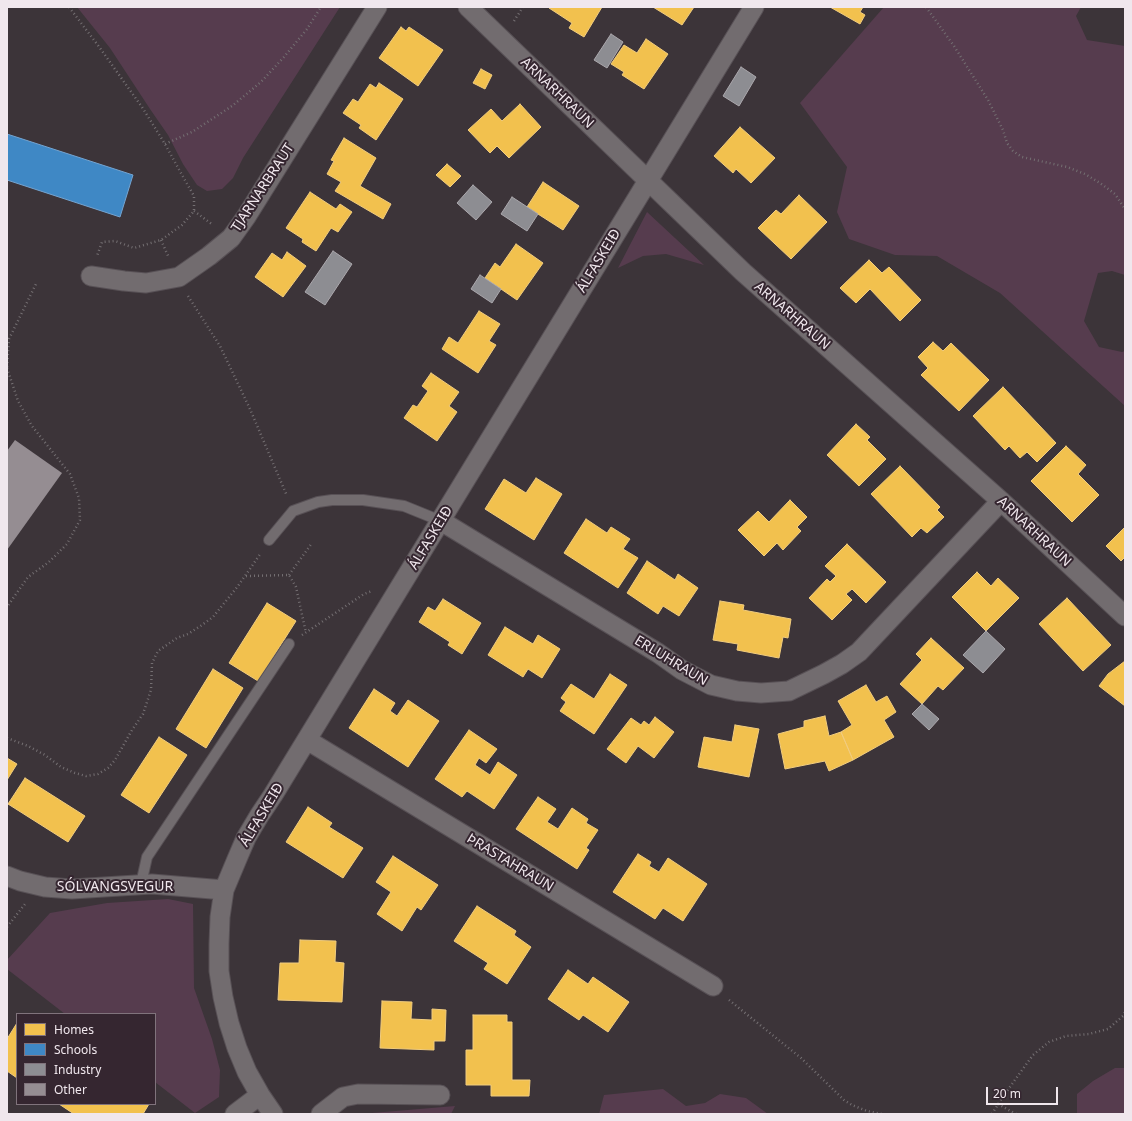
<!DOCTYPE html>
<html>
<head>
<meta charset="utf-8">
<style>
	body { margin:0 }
	#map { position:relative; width:1132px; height:1121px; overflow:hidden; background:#3c3439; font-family:"Noto Sans",sans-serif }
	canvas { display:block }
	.frame { position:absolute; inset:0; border:8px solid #f0e7ed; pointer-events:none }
	.legend { position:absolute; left:16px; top:1013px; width:140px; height:92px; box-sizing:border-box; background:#352630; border:1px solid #80737c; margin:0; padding:5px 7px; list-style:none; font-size:12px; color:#f0e7ed }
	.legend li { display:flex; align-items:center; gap:8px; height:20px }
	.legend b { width:20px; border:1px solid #80737c }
	.scale { position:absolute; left:986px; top:1087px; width:72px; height:18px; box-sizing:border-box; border:2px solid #f0e7ed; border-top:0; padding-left:5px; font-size:12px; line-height:14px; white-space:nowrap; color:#f0e7ed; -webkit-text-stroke:3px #352630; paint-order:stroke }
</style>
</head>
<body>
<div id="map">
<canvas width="1132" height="1121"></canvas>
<div class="frame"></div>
<ul class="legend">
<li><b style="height:11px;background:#f2c14e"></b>Homes</li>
<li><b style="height:11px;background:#3f88c5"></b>Schools</li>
<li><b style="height:11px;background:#8d8d92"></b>Industry</li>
<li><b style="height:11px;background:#958d92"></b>Other</li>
</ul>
<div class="scale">20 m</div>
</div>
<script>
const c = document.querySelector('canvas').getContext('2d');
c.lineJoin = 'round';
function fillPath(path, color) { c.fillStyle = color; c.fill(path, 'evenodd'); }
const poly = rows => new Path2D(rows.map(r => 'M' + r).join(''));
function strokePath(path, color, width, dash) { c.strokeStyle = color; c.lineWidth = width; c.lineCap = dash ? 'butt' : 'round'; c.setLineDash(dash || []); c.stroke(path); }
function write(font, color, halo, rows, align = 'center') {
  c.font = font + ' "Noto Sans",sans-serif'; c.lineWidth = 4; c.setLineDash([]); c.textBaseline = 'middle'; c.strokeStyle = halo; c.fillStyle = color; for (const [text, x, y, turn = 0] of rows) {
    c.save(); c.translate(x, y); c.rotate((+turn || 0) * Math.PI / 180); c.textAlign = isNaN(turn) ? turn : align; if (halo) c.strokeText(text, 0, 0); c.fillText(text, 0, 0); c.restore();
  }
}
fillPath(poly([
	[77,7,340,7,243,158,233,178,222,189,207,191,197,185,183,164,168,135,150,109,110,48],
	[884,7,1081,7,1076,16,1087,40,1125,46,1125,275,1112,271,1098,273,1084,321,1099,347,1122,352,1125,351,1125,406,1000,293,937,256,895,255,849,239,837,212,847,167,800,103],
	[647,212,704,265,666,254,643,256,618,268],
	[168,899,193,904,194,988,212,1039,220,1070,219,1097,195,1113,155,1082,155,1014,65,1014,7,969,7,960,50,913,107,903],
	[1115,1068,1125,1068,1125,1114,1077,1114,1077,1094,1093,1081],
	[663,1089,686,1106,705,1103,720,1094,746,1098,768,1114,599,1114,604,1095],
	[455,1106,451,1114,370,1114,372,1113]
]), '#563c4e');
const homes = poly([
	[550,7,602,7,584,37,569,28,572,23,549,8,550,7],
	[653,7,694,7,682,25,653,7],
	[830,7,863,7,860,12,865,15,860,24,830,7],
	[401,27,406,31,409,27,443,50,418,86,379,58,401,27],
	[646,39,668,54,644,89,622,75,624,72,611,64,624,45,637,53,646,39],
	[481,69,492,75,485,89,473,83,481,69],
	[379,83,403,99,376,140,359,128,361,125,343,113,353,99,358,102,370,84,376,88,379,83],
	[520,104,541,127,509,158,497,146,490,153,468,130,491,109,502,121,520,104],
	[740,127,775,158,751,183,736,169,733,173,714,156,740,127],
	[344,138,376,158,360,186,391,204,383,219,335,191,341,182,327,174,334,161,331,160,344,138],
	[447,164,461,176,450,187,436,175,447,164],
	[543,182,579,206,563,230,527,207,543,182],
	[310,192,336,209,340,204,352,212,338,232,331,228,316,251,302,242,303,239,286,228,310,192],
	[799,195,827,222,791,259,758,228,776,210,781,214,799,195],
	[516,244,543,263,517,300,485,278,495,263,500,267,516,244],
	[287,252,306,266,283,297,255,277,272,253,282,260,287,252],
	[869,260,882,273,889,267,921,300,900,321,870,289,856,303,840,288,869,260],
	[479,311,500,324,489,341,496,345,478,373,442,349,449,337,458,343,479,311],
	[933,342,943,351,951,343,989,380,959,411,921,375,928,368,918,357,933,342],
	[431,373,459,392,449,406,457,412,437,441,404,418,413,405,417,407,428,391,422,386,431,373],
	[1003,387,1056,443,1037,462,1027,452,1020,458,1009,446,1005,450,973,416,1003,387],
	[856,424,870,437,867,440,886,459,859,486,827,455,856,424],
	[1066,446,1086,465,1078,474,1099,495,1072,522,1031,481,1066,446],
	[900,466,940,507,937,510,944,517,927,533,921,528,912,537,871,494,900,466],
	[536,478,562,494,534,540,485,509,504,479,526,493,536,478],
	[790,500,807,517,797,527,801,531,783,550,777,543,764,556,738,530,758,511,769,522,790,500],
	[586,519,607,533,611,527,630,539,623,549,638,558,618,588,564,553,586,519],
	[1125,527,1125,557,1121,561,1106,546,1125,527],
	[847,544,886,582,866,603,852,589,846,594,852,600,832,620,809,598,827,579,830,582,836,576,825,566,847,544],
	[647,561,675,580,678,574,698,588,679,616,663,606,658,614,627,593,647,561],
	[977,572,991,586,998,578,1019,598,986,631,952,597,977,572],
	[1067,598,1111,645,1083,671,1039,624,1067,598],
	[443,599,481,623,462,654,448,645,450,642,419,622,428,607,435,611,443,599],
	[720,601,744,605,743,610,791,619,788,638,783,637,779,658,737,650,738,644,713,640,720,601],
	[267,603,296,621,258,681,229,663,267,603],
	[505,627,533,644,538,635,560,649,542,678,528,669,523,677,488,655,505,627],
	[931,638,964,668,943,690,938,686,922,704,900,684,922,660,916,654,931,638],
	[1125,661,1125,706,1099,686,1108,674,1125,661],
	[213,669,243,688,206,748,176,729,213,669],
	[610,674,627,685,594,734,560,711,566,702,561,698,571,684,594,699,610,674],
	[866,685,876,702,887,696,896,712,884,720,894,737,853,760,841,732,852,725,838,701,866,685],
	[374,689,395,703,390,711,397,716,408,700,439,721,408,767,349,728,374,689],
	[825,716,829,736,841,732,853,760,829,771,825,761,785,769,778,734,804,727,804,721,825,716],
	[655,717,674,732,654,758,638,746,626,763,607,749,631,718,641,725,644,721,649,725,655,717],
	[735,725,759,729,749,777,698,767,704,737,732,742,735,725],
	[469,730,497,749,486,763,479,758,475,765,490,775,498,762,517,775,494,809,467,791,462,797,435,779,469,730],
	[159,737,187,755,149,813,121,795,159,737],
	[7,758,17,764,7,780,7,758],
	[25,778,85,816,68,842,8,804,25,778],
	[538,797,556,809,547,822,558,829,572,808,588,819,586,823,598,830,586,848,589,850,577,869,516,829,538,797],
	[308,807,332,823,329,827,363,848,343,878,286,842,308,807],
	[638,854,651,862,649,866,659,872,668,858,707,884,683,921,663,908,655,919,613,892,638,854],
	[393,856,438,885,421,910,417,907,402,931,377,914,391,892,376,882,393,856],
	[477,906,516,931,514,935,531,947,507,984,484,969,488,963,454,941,477,906],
	[300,940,336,941,335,962,344,963,342,1002,278,1000,280,963,299,963,300,940],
	[568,970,588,984,593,977,629,1002,608,1032,583,1015,579,1020,548,999,568,970],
	[382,1001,412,1002,411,1019,432,1020,432,1009,446,1010,445,1041,434,1041,434,1050,380,1048,382,1001],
	[473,1015,507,1015,507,1022,512,1022,512,1080,530,1080,529,1096,491,1096,491,1085,466,1085,466,1050,473,1050,473,1015],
	[17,1023,17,1078,7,1071,7,1039,17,1023],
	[59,1104,149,1104,143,1114,74,1114,59,1104]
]);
fillPath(homes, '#f2c14e');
strokePath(homes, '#f1cc7e', 1);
const schools = poly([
	[7,134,133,175,120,217,7,180,7,134]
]);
fillPath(schools, '#3f88c5');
strokePath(schools, '#74a4d1', 1);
const industry = poly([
	[611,34,623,42,607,68,594,60,611,34],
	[741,67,756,77,739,106,723,96,741,67],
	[473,185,492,202,476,220,457,203,473,185],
	[512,197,538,214,527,231,501,214,512,197],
	[333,251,352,264,325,305,305,292,333,251],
	[480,275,501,289,492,303,471,289,480,275],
	[986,631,1005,649,983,673,963,655,986,631],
	[922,704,939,719,929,730,912,714,922,704]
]);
fillPath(industry, '#8d8d92');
strokePath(industry, '#aba8ad', 1);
fillPath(poly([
	[15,440,62,473,7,550,7,451]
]), '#958d92');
const service = poly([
	[269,540,293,511,318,502,332,500,363,500,404,506,441,521],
	[141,884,147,857,289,644]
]);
const minor = poly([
	[468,7,743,272,1001,501,1125,616],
	[91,276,124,281,146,283,179,277,209,256,231,238,246,217,377,7],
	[441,521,658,653,682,670,711,685,737,691,761,693,789,691,824,674,842,664,859,652,1001,501],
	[307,740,713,986],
	[7,876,20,881,45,887,72,889,152,884,224,890],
	[235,1114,260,1095],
	[273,1114,260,1095,247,1072,237,1048,229,1023,223,997,219,971,219,944,220,917,224,890,237,859,246,838,259,816,273,795,754,7],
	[321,1114,343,1097,358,1094,440,1095]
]);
strokePath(service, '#585156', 12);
strokePath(minor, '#585156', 21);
strokePath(poly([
	[69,7,97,44,142,107,165,144,182,175,194,196,194,211,182,225,161,240,134,248,115,241,102,242,97,256],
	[926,7,954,46,988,100,1003,130,1007,143,1013,151,1022,157,1067,167,1085,174,1100,183,1115,194,1125,209],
	[514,21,523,7],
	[165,144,192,132,232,106,261,82,284,57,307,29,321,7],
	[194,211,213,225],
	[161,240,169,258],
	[188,296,220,346,250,409,287,496],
	[7,367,9,339,36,284],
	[7,368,18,401,32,426,70,474,79,498,80,520,67,544,49,562,28,577,7,607],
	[289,575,312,543],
	[246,576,289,575,296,587,306,633],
	[302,635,364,594,372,591],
	[7,738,28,746,45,755,61,767,75,773,86,776,98,774,108,768,115,760,132,730,143,714,151,690,152,663,158,651,177,638,188,634,202,625,213,617,238,586,261,553],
	[7,927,25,904],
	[729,1000,801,1058,844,1100,852,1105,867,1111,882,1114],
	[998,1104,1016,1114],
	[992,1114,1002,1098,1033,1055,1049,1042,1066,1036,1089,1034,1108,1029,1123,1016,1125,1012]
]), '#746f72', 2.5, [1, 3]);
strokePath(service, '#726c6f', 10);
strokePath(minor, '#726c6f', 19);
write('14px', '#f0e7ed', '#352630', [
	["ARNARHRAUN",557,93,44],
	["TJARNARBRAUT",263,188,-57],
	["ÁLFASKEIÐ",599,261,-59],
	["ARNARHRAUN",792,316,41],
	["ARNARHRAUN",1034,532,43],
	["ÁLFASKEIÐ",431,538,-59],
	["ERLUHRAUN",671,661,31],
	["ÁLFASKEIÐ",262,815,-59],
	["ÞRASTAHRAUN",510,863,31],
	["SÓLVANGSVEGUR",115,887]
]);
</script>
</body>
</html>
